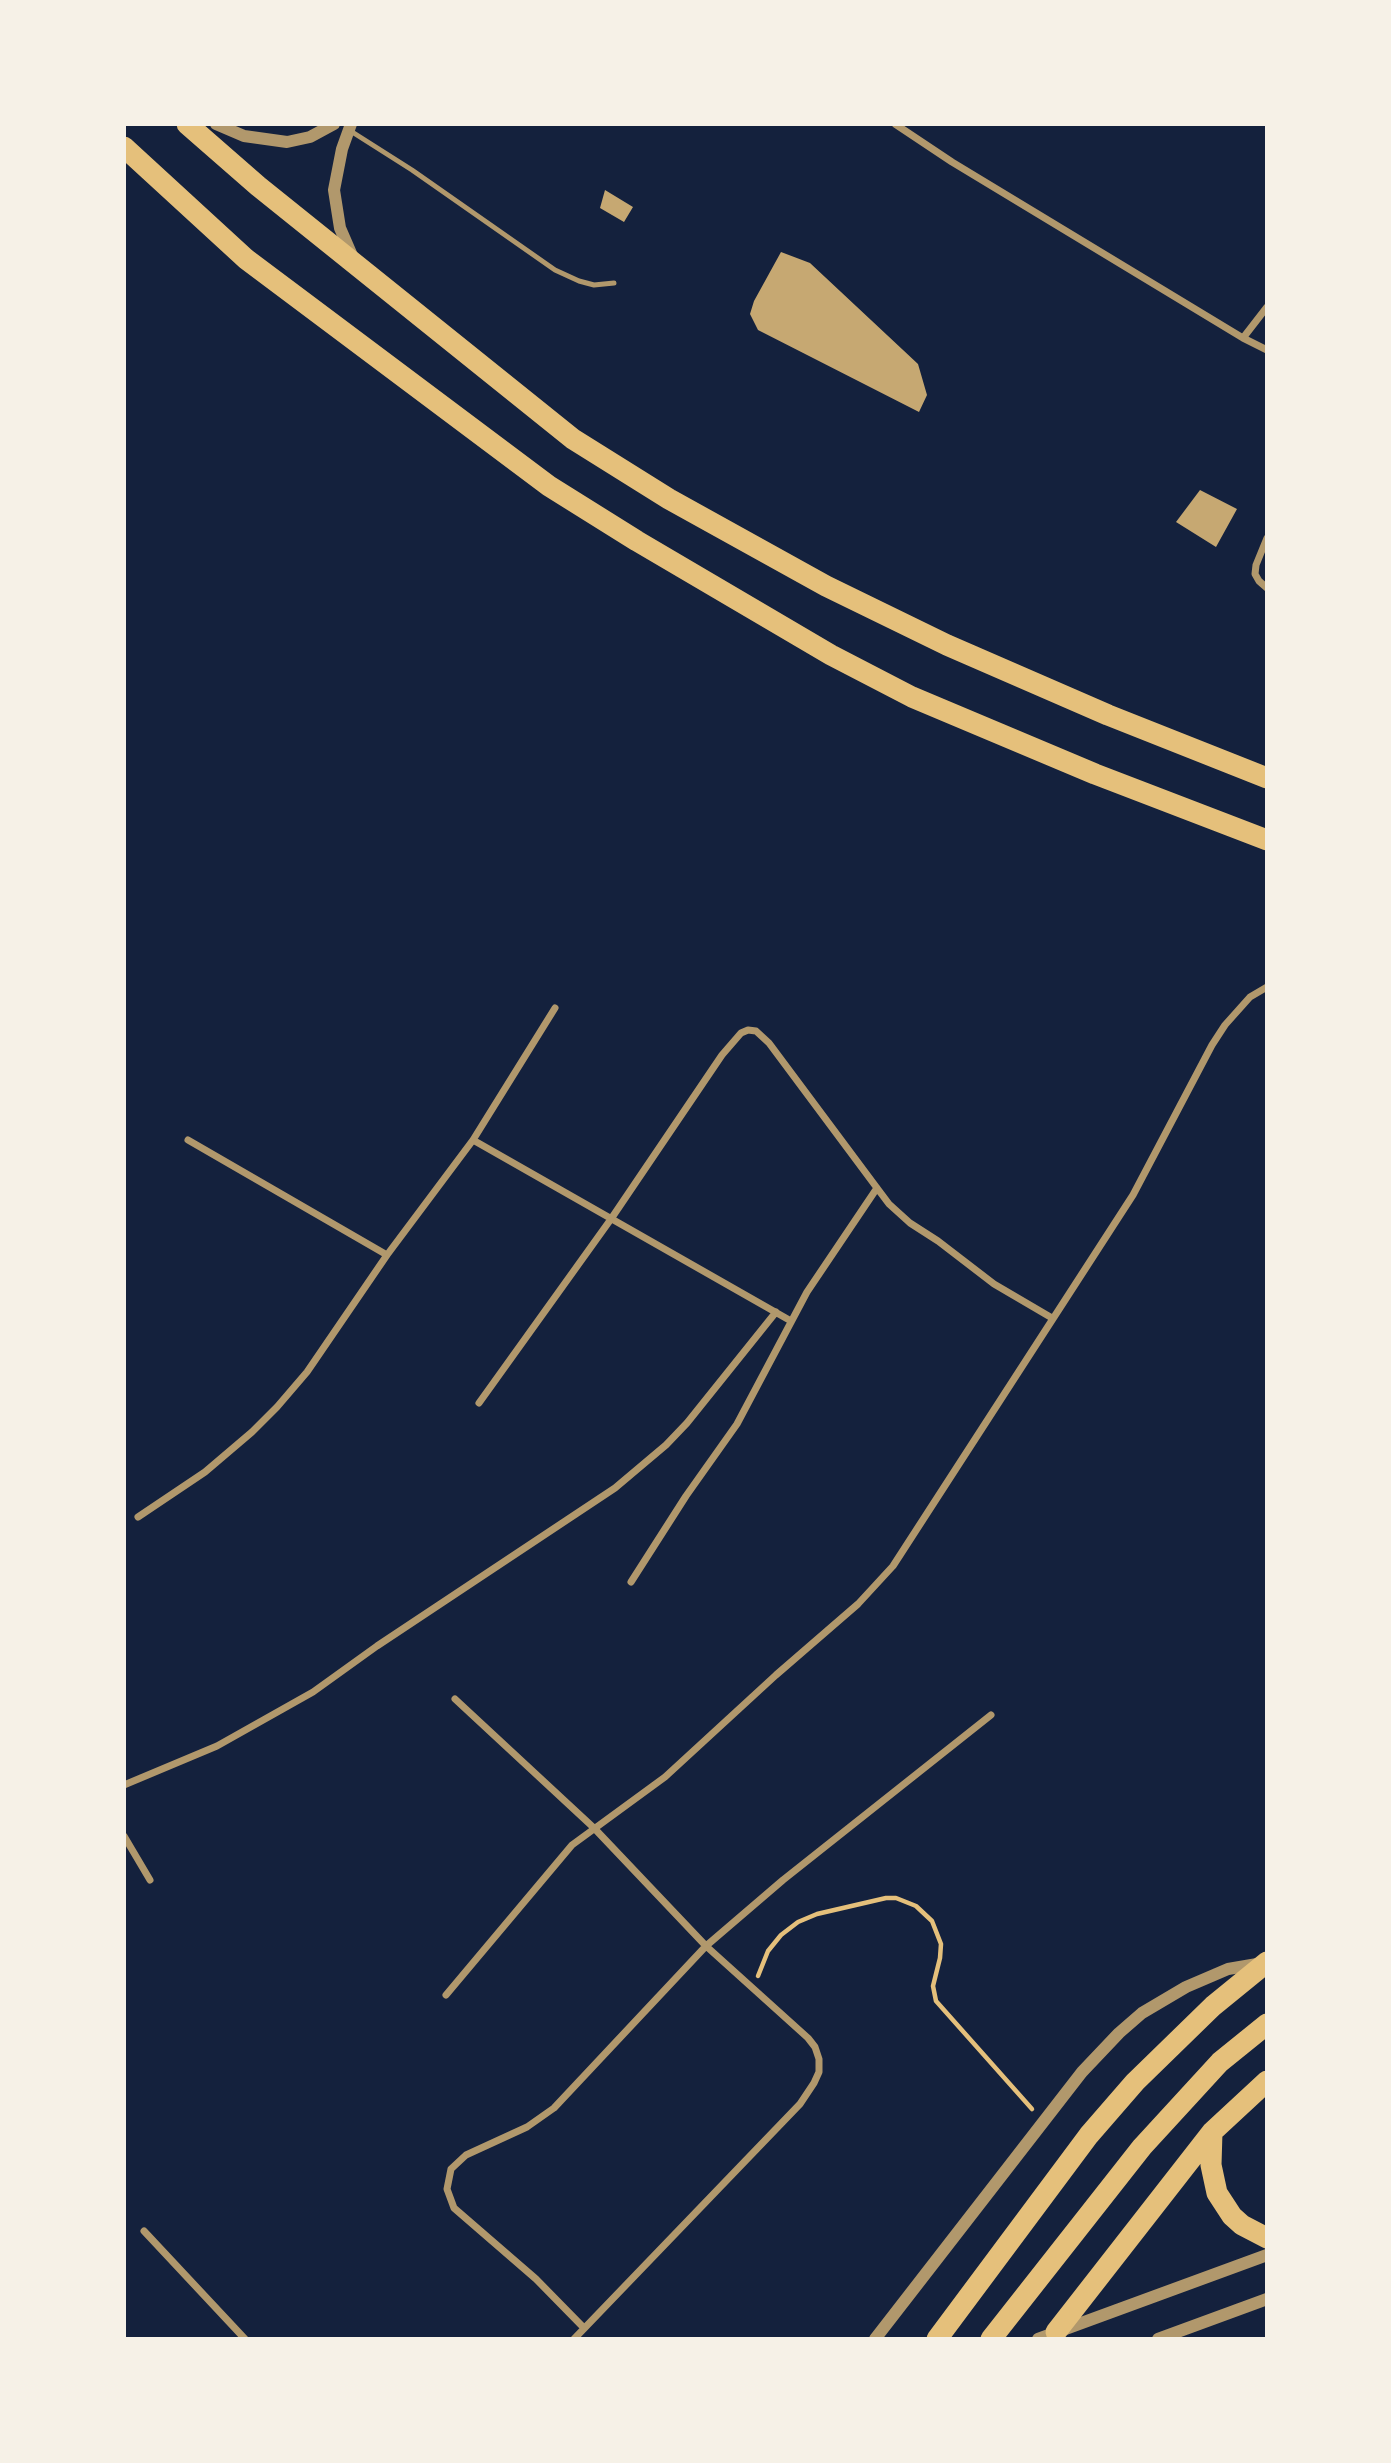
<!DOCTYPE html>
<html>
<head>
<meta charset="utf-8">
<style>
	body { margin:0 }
	#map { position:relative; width:1391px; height:2463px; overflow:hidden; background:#14213d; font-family:Barlow,sans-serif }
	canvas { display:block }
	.frame { position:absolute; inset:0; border:126px solid #f6f1e7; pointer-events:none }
</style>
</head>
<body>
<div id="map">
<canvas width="1391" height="2463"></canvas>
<div class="frame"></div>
</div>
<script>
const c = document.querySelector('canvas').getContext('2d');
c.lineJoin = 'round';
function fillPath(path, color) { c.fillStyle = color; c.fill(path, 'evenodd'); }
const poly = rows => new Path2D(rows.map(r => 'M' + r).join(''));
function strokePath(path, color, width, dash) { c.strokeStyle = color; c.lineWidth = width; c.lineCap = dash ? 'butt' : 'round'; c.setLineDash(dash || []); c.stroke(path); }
fillPath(poly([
	[605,190,633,207,624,222,600,208],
	[781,252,810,263,918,364,927,395,919,412,758,330,750,314,754,301],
	[1200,490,1237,509,1216,547,1176,522]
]), '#c6a872');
strokePath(poly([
	[758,1976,768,1951,781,1935,798,1922,817,1914,886,1898,896,1898,916,1906,932,1921,941,1944,940,1958,933,1986,936,2001,1032,2109]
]), '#e5c07b', 4.5);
strokePath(poly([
	[349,130,412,170,555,270,579,281,594,285,614,283]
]), '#b1986c', 5);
strokePath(poly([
	[895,124,952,162,1243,338,1267,350],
	[1243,338,1267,307],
	[1267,538,1256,565,1255,574,1259,581,1267,588],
	[188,1140,387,1255],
	[473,1140,791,1321],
	[479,1403,611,1219,722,1055,741,1033,748,1030,756,1031,769,1043,877,1188],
	[138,1517,205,1472,252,1432,277,1407,307,1372,387,1255,473,1140,555,1008],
	[631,1582,686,1496,737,1424,807,1292,877,1188,889,1204,910,1223,938,1241,994,1284,1052,1318],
	[455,1699,594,1828,706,1946,808,2038,815,2047,819,2059,819,2072,814,2083,800,2104,574,2339],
	[124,1785,217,1746,313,1692,377,1646,615,1488,666,1445,687,1423,776,1312],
	[124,1836,150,1880],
	[446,1995,572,1845,665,1777,776,1675,858,1604,893,1566,1133,1195,1212,1045,1225,1025,1250,997,1267,987],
	[144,2231,245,2339],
	[584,2328,536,2279,454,2208,447,2189,451,2169,466,2155,527,2127,554,2108,706,1946,783,1880,991,1715]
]), '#b1986c', 7);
strokePath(poly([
	[216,124,244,136,287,142,310,137,334,124],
	[351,124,342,149,334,190,340,228,353,258],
	[875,2339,1082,2072,1119,2033,1142,2013,1186,1987,1228,1969,1263,1963],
	[1038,2339,1267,2255],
	[1158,2339,1267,2299]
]), '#b1986c', 12);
strokePath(poly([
	[187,124,258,186,573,439,669,499,826,586,947,645,1108,715,1267,778],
	[124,147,246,259,549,486,637,541,831,655,912,697,1095,774,1267,840],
	[1212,2132,1211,2165,1217,2193,1232,2216,1242,2225,1267,2238],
	[1056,2332,1212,2132,1267,2081],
	[937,2339,1089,2135,1135,2082,1213,2006,1267,1962],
	[991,2339,1142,2147,1220,2062,1267,2024]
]), '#e5c07b', 21);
</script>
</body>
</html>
